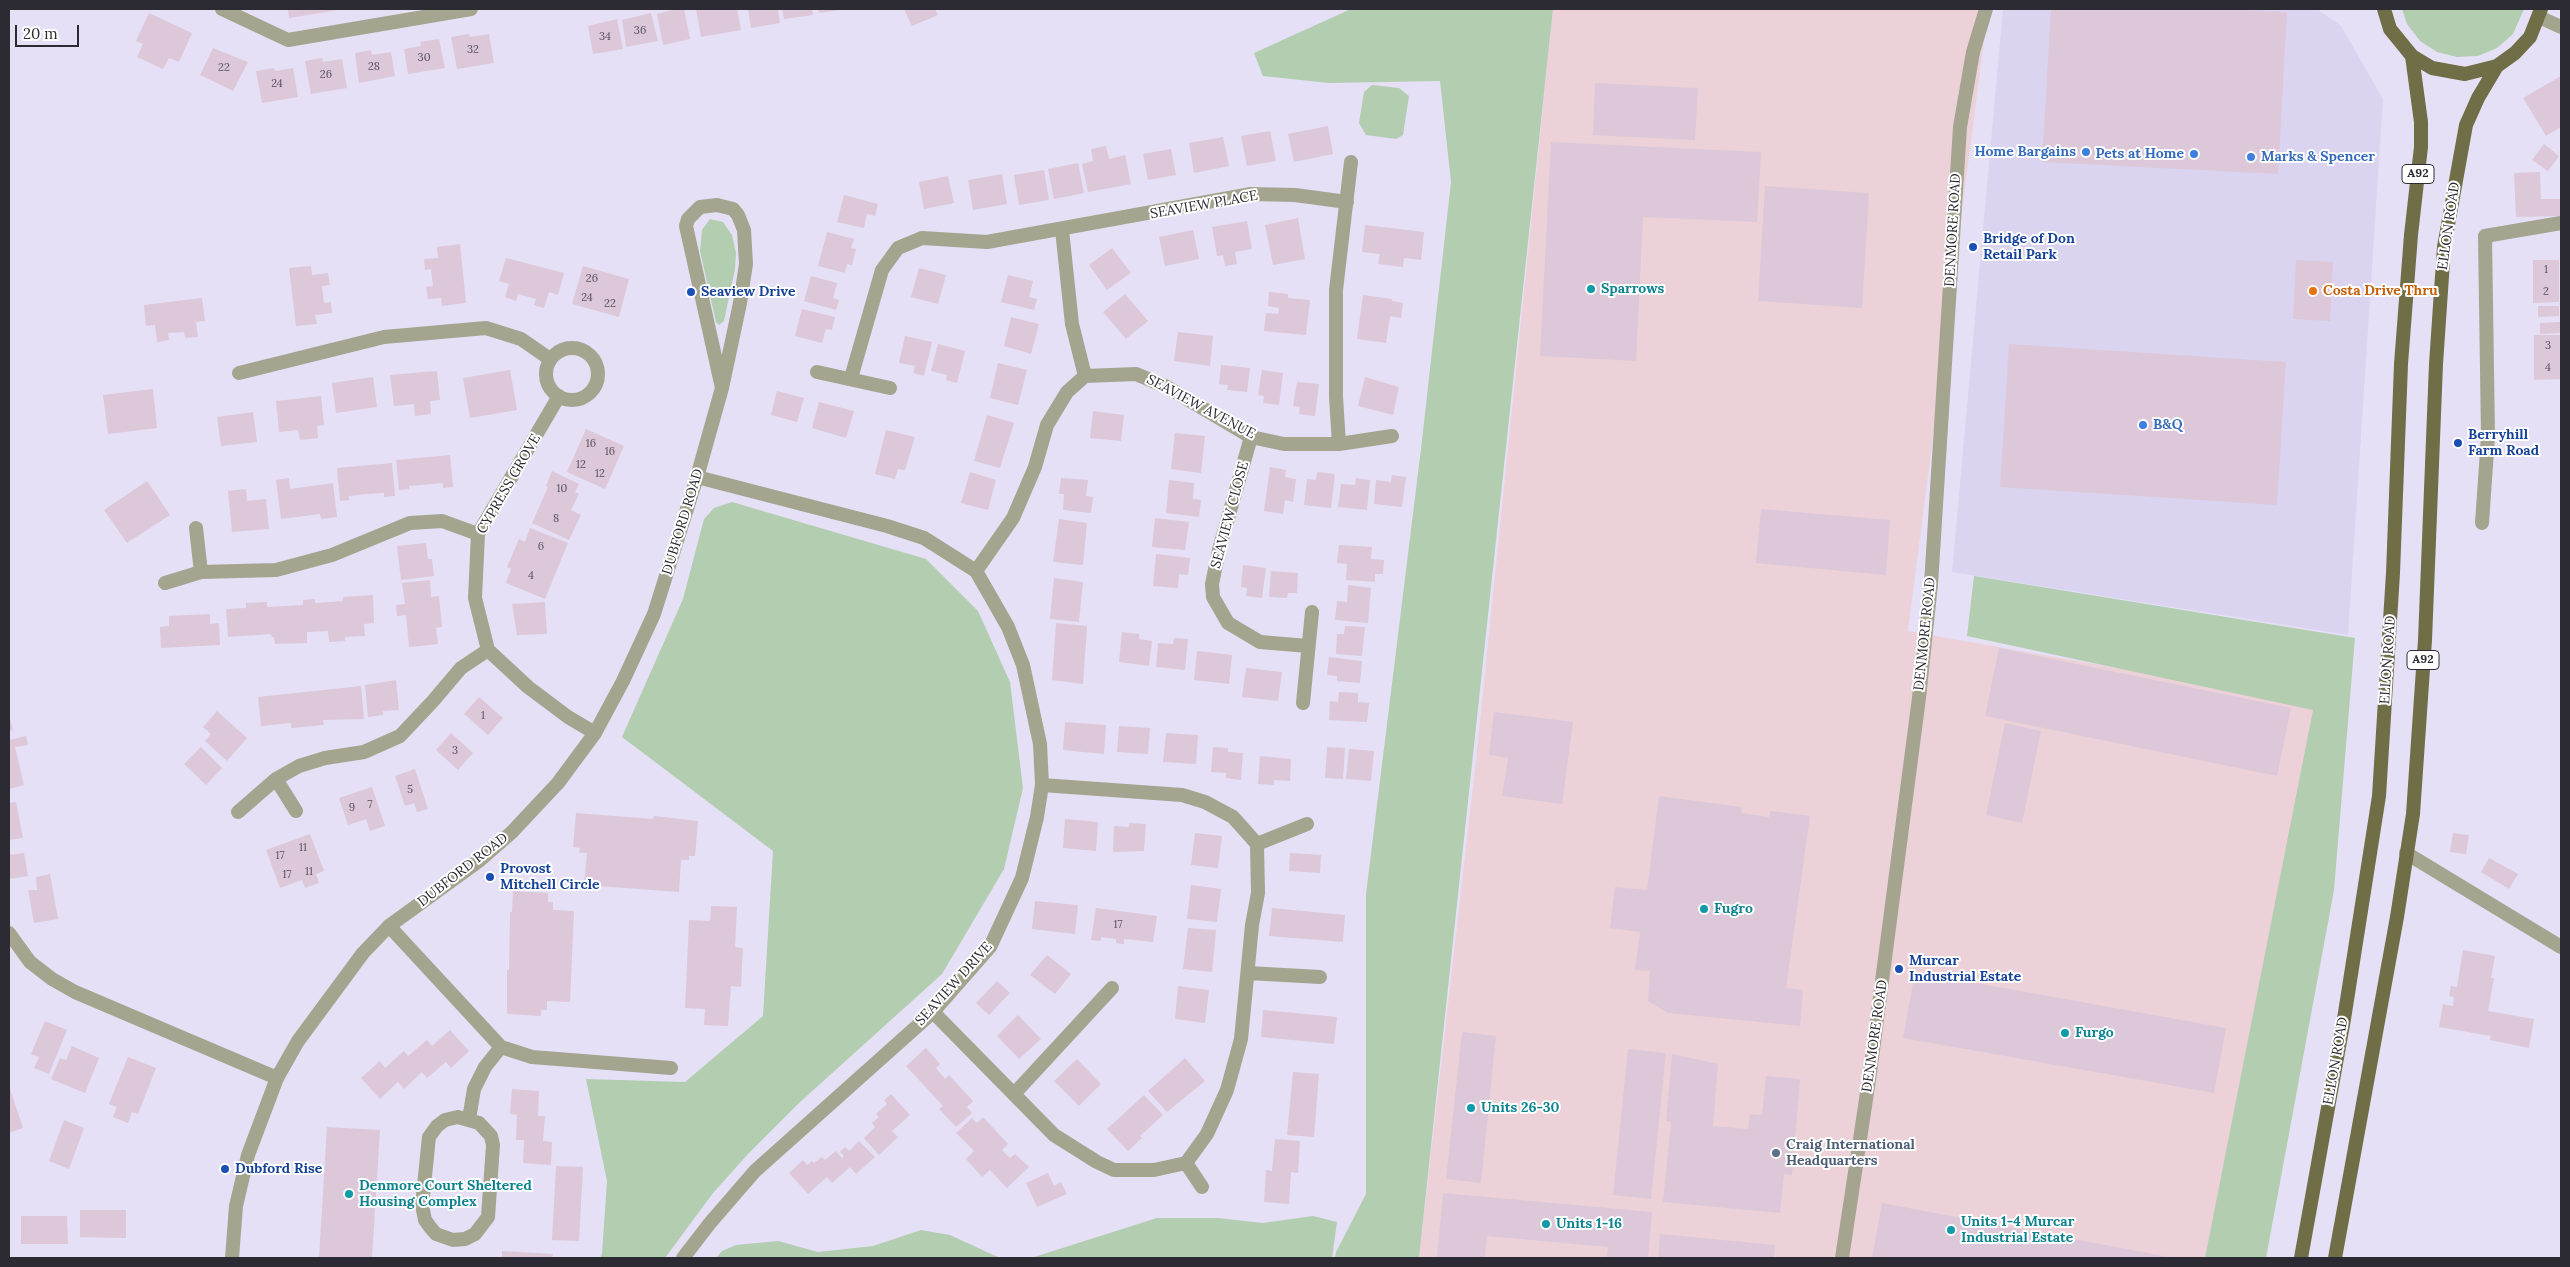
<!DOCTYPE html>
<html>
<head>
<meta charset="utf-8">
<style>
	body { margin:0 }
	#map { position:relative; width:2570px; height:1267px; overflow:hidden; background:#e5e0f6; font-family:Lora,serif }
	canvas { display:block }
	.frame { position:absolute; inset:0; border:10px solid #2c2a32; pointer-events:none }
	.scale { position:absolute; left:15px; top:25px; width:64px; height:22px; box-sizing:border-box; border:2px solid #2c2a32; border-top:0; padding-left:6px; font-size:15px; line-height:18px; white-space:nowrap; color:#2c2a32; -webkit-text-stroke:4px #fff; paint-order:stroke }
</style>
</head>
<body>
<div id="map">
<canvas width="2570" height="1267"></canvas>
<div class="frame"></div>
<div class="scale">20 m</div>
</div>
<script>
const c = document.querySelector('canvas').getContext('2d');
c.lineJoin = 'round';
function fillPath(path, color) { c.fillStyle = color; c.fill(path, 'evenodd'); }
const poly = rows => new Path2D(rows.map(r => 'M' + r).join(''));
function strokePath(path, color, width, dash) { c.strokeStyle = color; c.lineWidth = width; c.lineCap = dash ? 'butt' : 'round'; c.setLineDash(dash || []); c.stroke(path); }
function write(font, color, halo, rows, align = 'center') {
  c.font = font + ' Lora,serif'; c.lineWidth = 4; c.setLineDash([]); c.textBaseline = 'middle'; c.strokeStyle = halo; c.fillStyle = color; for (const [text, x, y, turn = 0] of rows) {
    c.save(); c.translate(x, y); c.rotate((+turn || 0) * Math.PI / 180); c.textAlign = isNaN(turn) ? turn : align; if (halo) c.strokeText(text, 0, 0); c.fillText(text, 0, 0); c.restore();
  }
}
fillPath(poly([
	[2003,9,2317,9,2341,26,2383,99,2348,635,1952,572]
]), '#dad4f0');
fillPath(poly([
	[1553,9,1988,9,1908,631,2325,705,2213,1258,1419,1258,1476,760]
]), '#ecd2d8');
fillPath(poly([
	[1351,9,1553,9,1419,1258,1335,1258,1336,1252,1366,1194,1366,894,1421,449,1451,182,1440,81,1329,83,1263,76,1254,53],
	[2402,9,2524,9,2513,34,2497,48,2478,56,2457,57,2437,52,2420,41,2407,24],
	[1372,85,1399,88,1409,96,1403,135,1396,139,1366,135,1359,123,1364,92],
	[710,219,723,222,732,235,736,253,735,269,724,321,719,325,716,322,700,251,702,230],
	[732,502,926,559,978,611,1010,682,1023,788,1004,869,942,974,799,1103,749,1153,713,1193,665,1258,600,1258,602,1254,607,1181,586,1079,685,1082,763,1016,773,851,622,737,683,599,704,519,714,508],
	[1974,576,2355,638,2334,890,2266,1258,2205,1258,2313,710,1967,636],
	[1313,1216,1337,1222,1332,1258,1031,1258,1157,1218,1218,1218,1263,1223],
	[921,1230,950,1235,1000,1258,716,1258,722,1251,736,1245,778,1241,818,1252,873,1246]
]), '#b2cdb0');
fillPath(poly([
	[288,9,338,9,338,10,289,18],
	[676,9,684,9,690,39,663,45,657,14],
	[696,9,737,9,741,30,701,37],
	[748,9,778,9,780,23,751,28],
	[782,9,812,9,813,15,784,19],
	[818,9,839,9,839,10,819,13],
	[904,9,935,9,938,15,912,26],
	[2051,9,2222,9,2287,12,2278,174,2042,162],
	[149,13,192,33,179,62,169,58,163,69,137,57,143,44,136,41],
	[651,13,658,41,626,47,622,20],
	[617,19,623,49,593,54,588,26],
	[469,34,470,37,489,34,494,63,457,69,451,37],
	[439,39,445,68,408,74,404,49,421,46,420,42],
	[213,48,248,62,233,91,200,75],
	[371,50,372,55,391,52,395,76,359,83,355,53],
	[322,58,323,62,342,59,347,88,311,94,305,61],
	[274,68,275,71,293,68,298,97,262,103,256,71],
	[2561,76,2561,127,2546,136,2523,98],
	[1595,83,1698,88,1695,140,1593,135],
	[1328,126,1333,154,1294,162,1288,134],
	[1270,131,1276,161,1247,166,1241,136],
	[1223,137,1229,166,1194,173,1189,143],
	[1551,142,1761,152,1757,222,1643,217,1636,361,1540,356],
	[2544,144,2559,156,2548,171,2532,160],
	[1106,146,1109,159,1125,155,1131,184,1088,192,1082,164,1093,161,1091,149],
	[1171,149,1176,175,1148,180,1143,154],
	[1078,163,1084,193,1054,199,1048,169],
	[1044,170,1049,200,1019,205,1014,175],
	[2540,172,2541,199,2561,199,2561,216,2516,217,2514,173],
	[1002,174,1007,204,973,210,968,180],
	[948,176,954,203,924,209,919,182],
	[1765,186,1869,193,1862,308,1758,301],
	[844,195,878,204,875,216,867,214,864,228,837,222],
	[1298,218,1305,259,1273,265,1265,225],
	[1247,221,1252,249,1235,252,1237,264,1225,266,1223,255,1217,256,1212,227],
	[1365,225,1424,232,1421,260,1404,258,1403,267,1378,264,1380,254,1362,252],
	[1193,230,1199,259,1165,266,1159,237],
	[827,232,854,239,851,248,856,249,852,265,847,264,845,273,818,266],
	[460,244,466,303,442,306,441,298,428,299,426,287,433,286,431,269,425,270,424,259,438,258,437,247],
	[1112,248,1131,273,1107,290,1089,265],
	[506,258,564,273,558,295,549,292,544,308,534,305,536,299,518,294,516,301,505,297,509,284,499,281],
	[2296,260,2333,262,2330,321,2293,319],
	[2533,260,2559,260,2559,302,2533,303],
	[311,266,312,275,328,273,330,285,322,286,324,303,331,302,332,313,315,315,317,324,296,326,289,268],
	[583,266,629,279,619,317,572,304],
	[919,268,946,275,938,304,911,297],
	[1008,275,1033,281,1029,297,1037,299,1034,310,1001,302],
	[811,276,837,283,833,298,839,300,836,310,804,301],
	[1269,292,1288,294,1288,298,1310,300,1306,335,1264,331,1266,313,1278,314,1279,308,1268,306],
	[1125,294,1148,321,1126,339,1103,312],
	[1363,295,1392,299,1392,301,1403,303,1401,318,1390,316,1386,343,1357,339],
	[202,298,205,321,196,322,198,337,185,338,184,332,168,333,169,340,157,342,155,325,146,326,144,305],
	[2538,306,2559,306,2559,316,2538,317],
	[802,309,835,317,832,330,826,329,822,343,795,336],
	[1011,317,1039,324,1031,354,1004,346],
	[2560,322,2560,333,2540,334,2540,323],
	[1178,332,1213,336,1210,366,1174,361],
	[2534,335,2561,335,2561,379,2534,380],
	[905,336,932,342,924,376,913,373,915,366,899,363],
	[938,344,965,351,957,383,946,380,947,375,931,371],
	[2009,344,2286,362,2277,505,2000,487],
	[998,363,1027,370,1018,405,990,398],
	[1221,365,1250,368,1247,392,1227,390,1228,385,1219,384],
	[510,370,517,410,470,418,463,378],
	[1262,370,1283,373,1279,405,1263,403,1264,396,1258,395],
	[437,371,440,400,430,401,431,414,415,416,414,404,394,406,390,375],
	[373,377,377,407,336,413,332,383],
	[1365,377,1399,387,1393,415,1358,406],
	[1297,382,1319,384,1315,416,1299,414,1300,407,1293,406],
	[153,389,157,428,108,434,103,395],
	[777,391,804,398,797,422,771,415],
	[321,396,324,425,317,426,318,438,300,440,298,430,279,432,276,401],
	[819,402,854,411,846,438,812,428],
	[1093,411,1124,415,1121,441,1090,438],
	[253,412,257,442,221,446,217,417],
	[987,415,1014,423,1000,468,974,461],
	[586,429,624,446,605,489,567,472],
	[886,430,915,437,905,470,898,469,895,479,875,474],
	[1175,433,1205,436,1201,473,1171,469],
	[450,455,453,487,443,488,443,483,409,486,409,489,399,490,396,460],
	[392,463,395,496,384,497,384,493,366,494,349,496,349,500,340,501,337,468],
	[1270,467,1286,470,1285,477,1296,479,1293,502,1285,500,1283,514,1264,511],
	[552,471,579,484,575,492,579,494,571,510,581,515,569,540,532,523,548,487,546,486],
	[970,472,996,480,988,510,961,503],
	[1317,472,1335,474,1331,508,1304,505,1307,479,1316,480],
	[1392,475,1406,477,1402,507,1374,504,1376,480,1391,482],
	[289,478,290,489,333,483,337,517,321,519,320,514,281,519,276,480],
	[1061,478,1088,480,1086,496,1093,497,1091,513,1063,510,1064,494,1059,494],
	[1356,478,1370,480,1367,510,1338,507,1341,484,1355,485],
	[1169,480,1194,483,1193,499,1201,500,1199,517,1166,513],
	[147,481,170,515,127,543,104,510],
	[246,489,247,501,266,499,269,529,232,532,228,491],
	[1761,509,1890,520,1886,575,1756,563],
	[1155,518,1189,522,1185,550,1152,547],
	[1059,519,1087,523,1083,565,1053,562],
	[530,528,568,543,545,599,506,583,511,569,507,567,519,539,525,542],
	[426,543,428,559,432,559,434,576,401,580,397,546],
	[1339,545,1372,547,1371,559,1384,560,1383,574,1375,574,1375,582,1346,580,1347,564,1337,563],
	[1156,554,1190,558,1188,575,1179,574,1178,588,1153,586],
	[1243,565,1266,568,1262,598,1246,596,1247,588,1241,587],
	[1271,571,1298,573,1297,593,1288,593,1287,598,1269,597],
	[1054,578,1083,582,1079,622,1050,619],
	[430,580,431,597,439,596,442,627,436,628,438,644,409,647,406,615,397,616,396,605,405,604,402,583],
	[1348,585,1371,588,1368,623,1335,620,1337,601,1347,602],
	[373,595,374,623,364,624,365,636,345,637,345,641,329,642,328,631,307,632,307,643,275,644,274,637,272,637,271,634,228,637,226,609,246,608,246,603,267,602,267,607,303,605,303,600,315,599,315,603,343,601,343,597],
	[545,602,547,634,517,635,512,604],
	[210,614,210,624,219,623,220,645,161,648,160,627,169,626,169,616],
	[1056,623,1087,626,1083,684,1052,680],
	[1345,626,1365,627,1362,656,1336,654,1337,634,1344,634],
	[1122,632,1139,634,1139,639,1152,641,1149,666,1119,662],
	[1174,638,1188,639,1185,670,1156,667,1158,643,1173,644],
	[1999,648,2291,708,2277,776,1985,716],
	[1197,651,1232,655,1229,684,1194,680],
	[1329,657,1362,661,1360,683,1337,681,1337,676,1327,675],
	[1246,668,1282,672,1278,701,1242,697],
	[396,680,399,710,383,711,383,715,368,717,365,685],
	[361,686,364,719,323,720,324,725,291,728,291,723,261,726,258,697],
	[1339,692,1358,693,1358,702,1369,703,1367,722,1329,720,1330,701,1338,702],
	[479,697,503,718,488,735,464,714],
	[217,711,247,738,227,761,205,741,211,734,203,727],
	[1494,712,1573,722,1562,804,1502,796,1508,758,1489,755],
	[9,715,13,730,9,731],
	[1065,722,1106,725,1104,754,1063,750],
	[2005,723,2041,731,2022,823,1986,815],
	[1119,726,1150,728,1148,754,1117,752],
	[451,733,473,753,458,770,436,750],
	[1166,733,1198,735,1196,764,1163,762],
	[26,736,28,745,15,747,24,785,9,789,9,740],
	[201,747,222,768,206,785,184,764],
	[1213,747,1228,748,1228,752,1243,753,1241,780,1226,778,1226,773,1211,772],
	[1327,747,1345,748,1343,779,1325,778],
	[1349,749,1374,751,1371,781,1346,779],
	[1260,756,1291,759,1290,781,1274,780,1274,785,1258,784],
	[415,769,428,809,417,812,414,803,405,806,395,776],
	[372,787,385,826,370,831,366,819,348,825,339,798],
	[1659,796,1741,807,1742,813,1769,817,1771,811,1810,816,1786,988,1803,990,1800,1026,1668,1013,1648,1001,1650,971,1635,970,1640,932,1610,928,1615,887,1647,890],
	[16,802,23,838,9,840,9,803],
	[576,813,653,819,654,816,698,821,695,856,689,856,689,860,681,860,679,892,584,885,587,853,579,853,580,848,573,847],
	[1065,819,1098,822,1096,851,1063,848],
	[1129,823,1146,824,1144,851,1113,852,1114,826,1129,827],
	[1195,833,1222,836,1218,868,1191,865],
	[2453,833,2469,835,2466,854,2450,852],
	[310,834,324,871,316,874,319,883,305,888,302,880,280,888,266,850],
	[24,853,28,876,9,879,9,855],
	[1290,853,1321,855,1320,873,1289,871],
	[2489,858,2518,874,2509,889,2481,872],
	[50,874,58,919,34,923,28,890,37,890,36,877],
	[1191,885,1221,889,1217,922,1187,919],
	[513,891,548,893,548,902,553,902,553,910,574,911,570,1002,547,1001,547,1010,541,1010,541,1016,507,1014,507,970,509,970,510,912,512,912],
	[1035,901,1078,905,1075,934,1032,929],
	[711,906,737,907,735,947,743,948,741,987,731,986,728,1026,704,1025,705,1009,685,1008,689,920,710,921],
	[1096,908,1157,916,1153,942,1124,939,1124,944,1116,943,1116,939,1101,937,1101,941,1091,940],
	[1272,908,1345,915,1343,942,1269,936],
	[1188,928,1216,930,1212,972,1183,969],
	[2463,950,2495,956,2491,978,2494,978,2488,1011,2534,1019,2529,1048,2490,1040,2491,1036,2439,1027,2443,1004,2453,1006,2454,997,2449,996,2451,986,2457,987],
	[1047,955,1071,974,1055,994,1030,975],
	[1915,972,2226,1028,2214,1093,1903,1038],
	[997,981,1010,993,989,1015,976,1003],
	[1178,986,1209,990,1205,1023,1175,1019],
	[1263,1010,1337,1017,1334,1044,1261,1037],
	[1018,1015,1041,1039,1019,1059,997,1036],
	[45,1021,67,1030,49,1074,34,1068,39,1057,31,1054],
	[450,1030,469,1051,451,1068,446,1062,427,1078,422,1072,404,1089,398,1082,380,1099,361,1078,380,1061,385,1068,404,1051,408,1056,427,1040,432,1046],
	[1462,1032,1496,1036,1481,1183,1446,1179],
	[72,1046,99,1058,85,1093,51,1079,60,1058,66,1060],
	[926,1048,940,1064,936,1068,945,1079,949,1075,973,1101,967,1107,972,1113,956,1127,939,1109,943,1106,906,1066],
	[1628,1049,1666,1053,1651,1199,1613,1195],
	[1672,1054,1718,1064,1713,1126,1748,1129,1750,1114,1762,1115,1766,1076,1800,1079,1792,1175,1784,1174,1780,1213,1663,1202,1671,1122,1666,1121],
	[128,1057,156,1068,138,1114,132,1112,128,1123,113,1117,117,1107,109,1104],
	[1185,1058,1205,1081,1167,1112,1148,1091],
	[1077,1059,1101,1084,1079,1106,1054,1081],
	[1293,1072,1319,1074,1314,1137,1287,1135],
	[9,1086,23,1128,9,1133],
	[512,1089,539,1091,538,1116,545,1116,543,1141,552,1142,551,1165,523,1163,524,1140,516,1140,517,1115,510,1114],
	[891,1094,910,1115,892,1131,898,1137,879,1155,864,1138,875,1127,872,1123,879,1117,876,1114,887,1104,884,1100],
	[1144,1095,1163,1115,1140,1136,1142,1138,1128,1151,1107,1129],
	[983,1117,1008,1144,1002,1150,1010,1158,1015,1154,1029,1167,1007,1188,990,1170,982,1177,966,1159,974,1151,956,1133,972,1118,977,1123],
	[64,1120,84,1128,69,1169,49,1161],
	[327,1127,380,1130,372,1258,319,1258],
	[1275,1139,1300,1141,1298,1173,1291,1172,1289,1204,1264,1202,1266,1170,1272,1171],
	[859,1141,875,1157,856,1174,850,1167,832,1183,827,1177,808,1194,789,1173,803,1160,807,1165,812,1161,814,1163,822,1157,825,1160,836,1151,842,1158,844,1156,840,1152,845,1147,849,1151],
	[556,1166,583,1167,579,1241,552,1240],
	[1048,1173,1054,1186,1061,1182,1067,1194,1037,1207,1026,1183],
	[1443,1193,1652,1212,1648,1258,1607,1258,1608,1247,1487,1236,1485,1258,1437,1258],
	[1882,1203,2169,1257,2169,1258,1872,1258],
	[80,1210,126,1210,126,1238,80,1237],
	[21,1216,67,1216,68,1244,21,1244],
	[1660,1234,1775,1245,1774,1258,1658,1258],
	[502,1251,553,1254,552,1258,502,1258]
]), '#dcc8d8');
strokePath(poly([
	[222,9,288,40,471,9],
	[2539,17,2561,27],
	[1062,230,1072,324,1085,376],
	'546 374a26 26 0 1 1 52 0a26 26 0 1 1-52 0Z',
	[817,372,890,388],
	[239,373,384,337,486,328,521,339,550,359],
	[851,378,882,270,898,248,922,238,987,242,1251,194,1295,195,1347,202],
	[559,396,478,534,475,598,488,650,528,687,568,717,595,733],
	[1251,437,1219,550,1212,584,1213,597,1228,623,1260,642,1308,646],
	[1339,444,1336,397,1336,290,1351,162],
	[2482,523,2488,436,2485,236,2561,223],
	[196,528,201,572],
	[976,571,1013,518,1035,467,1047,425,1067,392,1085,376,1136,374,1167,387,1251,437,1284,444,1339,444,1392,436],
	[165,583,201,572,276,570,332,555,410,523,442,521,478,534],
	[1303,703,1312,612],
	[276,779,296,811],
	[238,812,276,779,299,766,325,758,364,752,400,736,433,701,461,668,488,650],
	[1257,844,1307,824],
	[2406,853,2561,947],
	[389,926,501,1047,532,1057,671,1068],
	[9,933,30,962,52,979,75,992,277,1078],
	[1248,973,1320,977],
	[933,1012,1054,1135,1097,1162,1114,1170,1154,1170,1186,1163,1207,1134,1227,1090,1241,1039,1252,925,1258,893,1257,844,1233,817,1205,802,1182,795,1042,785],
	[1014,1094,1112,988],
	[458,1117,479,1123,491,1136,493,1145,488,1217,475,1234,465,1239,453,1240,436,1234,430,1227,425,1220,422,1205,429,1137,437,1126,445,1120,458,1117],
	[469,1119,474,1089,485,1067,501,1047],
	[1186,1163,1202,1187],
	[683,1258,710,1223,755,1171,933,1012,990,947,1022,878,1037,817,1042,785,1040,744,1023,665,1008,627,976,571,924,538,887,526,697,477]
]), '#a4a48f', 14);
strokePath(poly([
	[232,1258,236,1206,248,1155,277,1078,298,1041,363,953,389,926,480,860,512,832,558,783,595,733,623,681,654,614,697,477,722,388,740,303,746,264,744,230,738,215,733,209,717,205,700,207,688,219,686,226,722,388],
	[1842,1258,1870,1073,1919,698,1931,584,1960,127,1973,52,1986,9]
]), '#a4a48f', 14);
strokePath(poly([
	[2384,9,2390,29,2412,56,2432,68,2465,74,2497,66,2515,53,2530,37,2541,9],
	[2301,1258,2344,1019,2379,796,2393,573,2401,364,2411,235,2421,147,2421,122,2412,56],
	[2335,1258,2397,917,2413,814,2425,640,2436,364,2444,247,2466,125,2478,98,2497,66]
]), '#6f6e47', 14);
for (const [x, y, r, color] of [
	[2086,152,5,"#3f7fe0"],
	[2194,154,5,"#3f7fe0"],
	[2251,157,5,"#3f7fe0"],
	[1973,247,5,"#1a4fb4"],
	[1591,289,5,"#0f9aa8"],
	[2313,291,5,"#e8710a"],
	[691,292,5,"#1a4fb4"],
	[2143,425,5,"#3f7fe0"],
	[2458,443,5,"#1a4fb4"],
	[490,877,5,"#1a4fb4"],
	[1704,909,5,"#0f9aa8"],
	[1899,969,5,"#1a4fb4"],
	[2065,1033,5,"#0f9aa8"],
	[1471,1108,5,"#0f9aa8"],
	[1776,1153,5,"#5c6f8a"],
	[225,1169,5,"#1a4fb4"],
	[349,1194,5,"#0f9aa8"],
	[1546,1224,5,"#0f9aa8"],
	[1951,1230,5,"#0f9aa8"]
]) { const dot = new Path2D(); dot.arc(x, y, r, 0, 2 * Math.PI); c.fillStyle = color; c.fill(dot); strokePath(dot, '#fff', 2); }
write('11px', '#58525c', null, [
	["36",640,31],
	["34",605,37],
	["32",473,50],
	["30",424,58],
	["28",374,67],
	["22",224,68],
	["26",326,75],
	["24",277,84],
	["1",2546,270],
	["26",592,279],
	["2",2546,292],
	["24",587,298],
	["22",610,304],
	["3",2548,346],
	["4",2548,368],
	["16",591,444],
	["16",610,452],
	["12",581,465],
	["12",600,474],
	["10",562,489],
	["8",556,519],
	["6",541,547],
	["4",531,576],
	["1",483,716],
	["3",455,751],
	["5",410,790],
	["7",370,805],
	["9",352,808],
	["11",303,848],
	["17",280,856],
	["11",309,872],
	["17",287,875],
	["17",1118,925]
]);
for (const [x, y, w] of [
	[2418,174,32],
	[2423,660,32]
]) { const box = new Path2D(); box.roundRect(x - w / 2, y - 9.5, w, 19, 4); c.fillStyle = '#fff'; c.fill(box); strokePath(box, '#2c2a32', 1); }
write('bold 12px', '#2c2a32', null, [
	["A92",2418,174],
	["A92",2423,660]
]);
write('bold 14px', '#366cbe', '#fff', [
	["Home Bargains",2076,152],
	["Pets at Home",2184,154],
	["Marks & Spencer",2261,157,"left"],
	["B&Q",2153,425,"left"]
], 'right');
write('14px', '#2c2a32', '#fff', [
	["SEAVIEW PLACE",1204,205,-10],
	["ELLON ROAD",2449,226,-82],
	["DENMORE ROAD",1953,230,-87],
	["SEAVIEW AVENUE",1201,407,28],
	["CYPRESS GROVE",509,484,-60],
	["SEAVIEW CLOSE",1230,515,-75],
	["DUBFORD ROAD",683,522,-73],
	["DENMORE ROAD",1925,634,-84],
	["ELLON ROAD",2388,660,-86],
	["DUBFORD ROAD",463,870,-38],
	["SEAVIEW DRIVE",954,984,-48],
	["DENMORE ROAD",1875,1036,-82],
	["ELLON ROAD",2336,1061,-80]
]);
write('bold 14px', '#164399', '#fff', [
	["Bridge of Don",1983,239],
	["Retail Park",1983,255],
	["Seaview Drive",701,292],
	["Berryhill",2468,435],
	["Farm Road",2468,451],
	["Provost",500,869],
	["Mitchell Circle",500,885],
	["Murcar",1909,961],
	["Industrial Estate",1909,977],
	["Dubford Rise",235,1169]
], 'left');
write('bold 14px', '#0d838f', '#fff', [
	["Sparrows",1601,289],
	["Fugro",1714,909],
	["Furgo",2075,1033],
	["Units 26-30",1481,1108],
	["Denmore Court Sheltered",359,1186],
	["Housing Complex",359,1202],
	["Units 1-4 Murcar",1961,1222],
	["Industrial Estate",1961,1238],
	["Units 1-16",1556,1224]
], 'left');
write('bold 14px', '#c56008', '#fff', [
	["Costa Drive Thru",2323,291]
], 'left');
write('bold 14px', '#4e5e75', '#fff', [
	["Craig International",1786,1145],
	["Headquarters",1786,1161]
], 'left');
</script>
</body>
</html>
